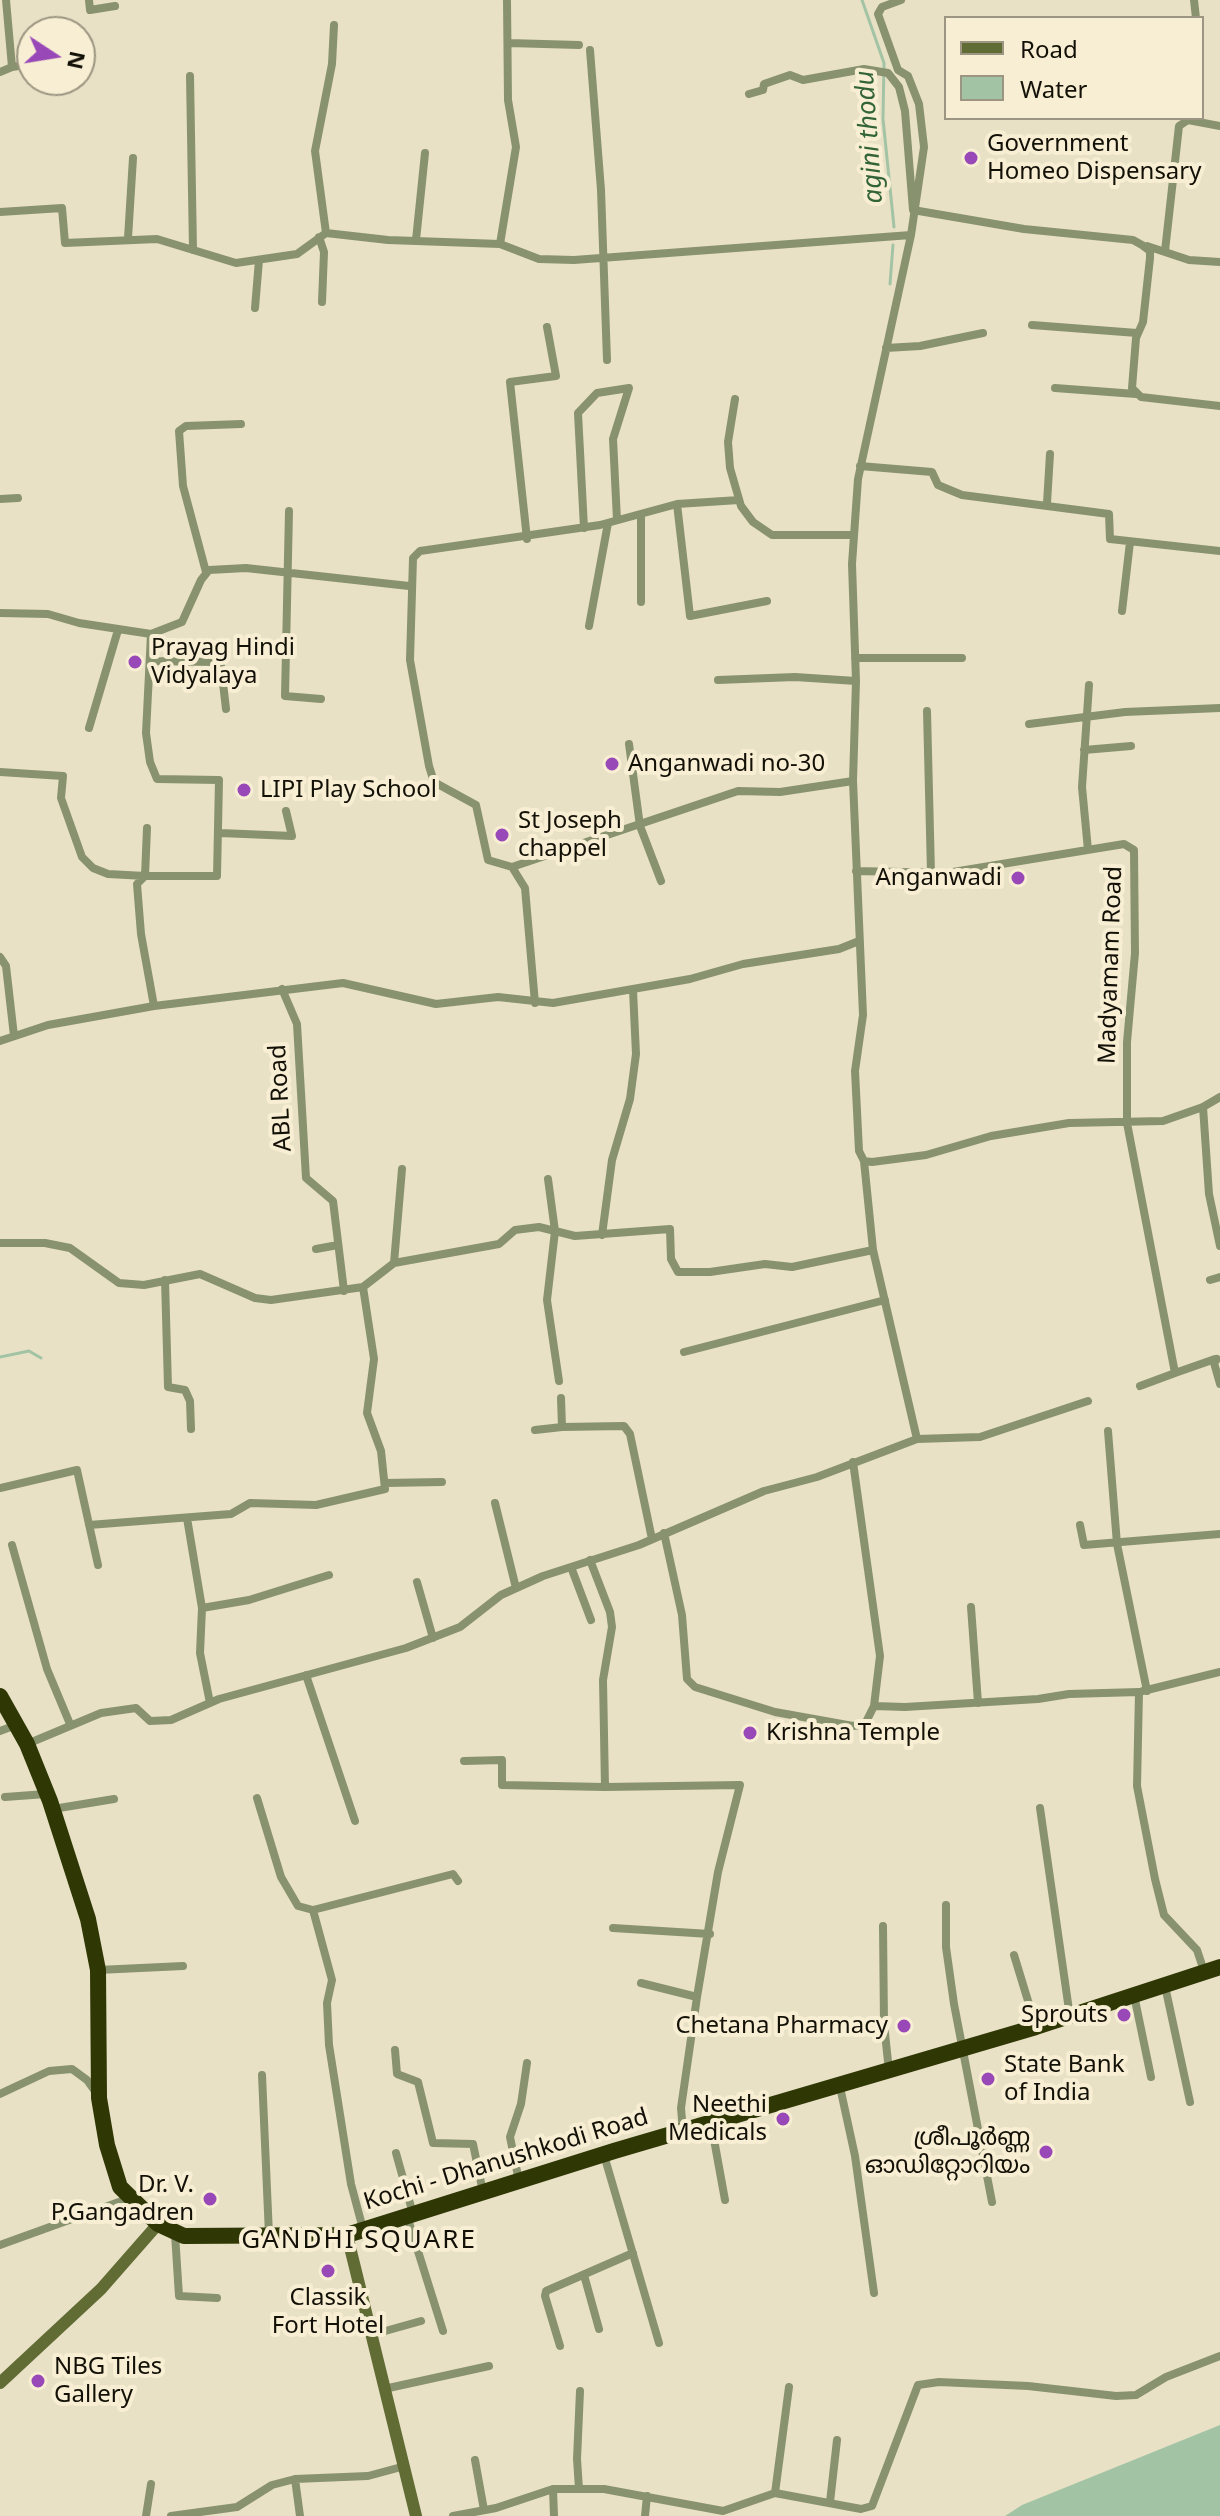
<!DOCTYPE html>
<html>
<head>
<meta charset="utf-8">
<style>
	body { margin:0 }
	#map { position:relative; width:1220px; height:2516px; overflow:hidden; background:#e9e1c6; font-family:"Noto Sans",sans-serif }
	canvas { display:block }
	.legend { position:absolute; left:944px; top:16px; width:260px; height:104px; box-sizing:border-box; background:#f7eed3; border:2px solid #9c9581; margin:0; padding:10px 14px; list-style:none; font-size:24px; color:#131007 }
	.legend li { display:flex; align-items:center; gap:16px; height:40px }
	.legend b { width:40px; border:2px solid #9c9581 }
	.north { position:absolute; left:16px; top:16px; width:80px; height:80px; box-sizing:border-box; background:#f7eed3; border:2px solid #9c9581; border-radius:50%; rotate:102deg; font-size:22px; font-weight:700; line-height:32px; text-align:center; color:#131007 }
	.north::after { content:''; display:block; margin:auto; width:28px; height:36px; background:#9948b7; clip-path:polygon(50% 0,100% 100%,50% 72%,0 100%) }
</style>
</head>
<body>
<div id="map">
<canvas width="1220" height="2516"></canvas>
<ul class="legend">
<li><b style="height:10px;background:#616c35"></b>Road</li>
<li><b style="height:22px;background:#a3c4a4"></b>Water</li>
</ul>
<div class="north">N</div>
</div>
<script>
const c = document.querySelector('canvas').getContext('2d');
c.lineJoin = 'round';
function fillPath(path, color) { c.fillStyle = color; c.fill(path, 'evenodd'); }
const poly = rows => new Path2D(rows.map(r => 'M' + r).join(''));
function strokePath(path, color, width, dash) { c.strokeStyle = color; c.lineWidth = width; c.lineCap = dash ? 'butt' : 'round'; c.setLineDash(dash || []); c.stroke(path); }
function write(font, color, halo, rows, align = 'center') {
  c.font = font + ' "Noto Sans","Noto Sans Malayalam",sans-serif'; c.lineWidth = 8; c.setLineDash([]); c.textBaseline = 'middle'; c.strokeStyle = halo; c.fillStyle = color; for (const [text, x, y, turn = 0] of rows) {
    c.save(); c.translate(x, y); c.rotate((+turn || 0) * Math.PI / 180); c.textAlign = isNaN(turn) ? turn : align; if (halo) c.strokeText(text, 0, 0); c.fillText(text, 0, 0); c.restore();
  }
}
fillPath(poly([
	[1220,2425,1220,2516,1005,2516,1022,2505]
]), '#a3c4a4');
strokePath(poly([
	[862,0,884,63,883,119,894,227],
	[890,284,893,245],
	[0,1357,29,1351,41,1358]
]), '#a3c4a4', 3);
strokePath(poly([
	[6,0,12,67,32,64],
	[89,0,90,10,115,6],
	[901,0,882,7,878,14,898,70,908,76,919,104,924,147,911,235,858,479,852,564,856,681,853,781,863,1015,855,1071,859,1151,864,1161,872,1162,926,1155,991,1136,1069,1123,1163,1121,1203,1107,1220,1097],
	[1194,0,1196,18],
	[508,43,579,45],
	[590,50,601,190,607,360],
	[0,72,12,67],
	[190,76,193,250],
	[749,94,763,90,764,84,790,75,803,80,864,69,888,73,899,87,905,111,913,210,1024,229,1133,240,1142,245,1150,251,1150,258,1143,322,1136,338,1132,388,1141,397,1220,406],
	[0,212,62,208,65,243,157,239,236,263,297,254,326,233,388,240,500,244,539,259,574,260,911,235],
	[326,233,315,151,332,64,334,25],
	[319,237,324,252,322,302],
	[128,238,133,158],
	[416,240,425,153],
	[500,244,516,147,508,100,507,0],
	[1147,246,1189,260,1220,262],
	[1165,251,1179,126,1188,120,1220,126],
	[255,308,259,260],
	[1032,325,1137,333],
	[886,348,920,346,983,333],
	[1055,388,1136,394],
	[735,399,728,442,730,468,741,506,753,522,772,535,854,535],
	[860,466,932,472,938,485,962,495,1109,514,1110,539,1220,551],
	[0,499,18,498],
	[1047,503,1050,454],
	[677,504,690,616,767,601],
	[289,511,285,696,321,699],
	[641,514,641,602],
	[584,528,578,413,597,393,629,388,613,439,617,520],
	[527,539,510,382,556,376,547,327],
	[206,572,183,486,179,431,186,426,241,424],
	[1122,611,1130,542],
	[0,613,48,614,79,623,151,634,146,733,150,762,157,779,219,780,217,876,145,876,137,884,141,934,154,1006,343,983,436,1004,498,997,553,1003,690,979,743,964,839,949,859,941],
	[589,626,608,523],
	[151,634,182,622,201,580,209,570,246,568,409,586],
	[855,658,962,658],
	[151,661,214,662,221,666,226,709],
	[718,680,795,677,856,681],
	[927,711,931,873],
	[1029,724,1125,712,1220,708],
	[89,728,118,630],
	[629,744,640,826,661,881],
	[1084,750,1131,746],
	[0,772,63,776,61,798,82,857,93,868,108,874,145,876,147,828],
	[220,833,292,836,286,811],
	[1088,850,1082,787,1089,685],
	[512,867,738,791,780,792,853,781],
	[856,871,947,873,1124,844,1134,850,1135,953,1127,1042,1127,1123,1175,1373,1215,1359],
	[0,957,6,966,14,1036],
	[282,989,297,1024,306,1178,333,1201,344,1291],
	[535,1003,525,888,512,867,488,860,476,805,434,782,429,766,410,660,413,558,420,551,600,525,677,504,739,500],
	[0,1041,48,1025,154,1006],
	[1203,1107,1209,1194,1220,1246],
	[548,1179,555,1231,547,1300,559,1381],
	[602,1235,612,1160,630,1099,636,1054,633,990],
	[0,1243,45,1243,70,1248,119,1283,144,1285,200,1274,255,1298,271,1300,363,1287,394,1263,499,1244,515,1230,539,1227,575,1236,670,1229,671,1259,678,1272,710,1272,765,1264,792,1267,873,1250],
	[316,1249,338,1245],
	[394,1263,402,1169],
	[165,1280,168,1387,185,1390,190,1401,191,1429],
	[1210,1280,1220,1277],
	[684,1352,885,1300],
	[1217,1359,1214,1363,1220,1384],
	[1140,1386,1175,1373],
	[561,1398,562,1427,624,1426,630,1434,652,1539],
	[535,1430,562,1427],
	[1108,1431,1117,1544,1147,1691],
	[917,1439,980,1437,1088,1401],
	[853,1462,880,1656,874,1706,905,1707,1038,1699,1069,1694,1139,1692,1137,1786,1155,1879,1164,1915,1197,1950,1204,1971],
	[385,1483,442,1482],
	[0,1488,77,1470,98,1565],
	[495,1503,516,1588],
	[187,1518,202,1608],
	[89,1525,231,1514,250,1503,316,1505,385,1489,381,1451,367,1413,374,1359,363,1287],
	[1080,1525,1084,1545,1220,1534],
	[664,1533,682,1615,687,1679,695,1687,775,1712,853,1726,865,1724,874,1706],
	[12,1545,47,1669,70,1724],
	[590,1560,610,1612,612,1627,603,1680,605,1787,740,1785,718,1872,697,1997,681,2108,683,2131],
	[571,1567,591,1620],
	[417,1582,433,1638],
	[971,1607,978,1703],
	[306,1675,355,1821],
	[1143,1691,1220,1672],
	[210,1703,200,1653,202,1608,249,1600,329,1575],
	[0,1731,16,1725],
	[27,1744,101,1713,136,1708,150,1721,171,1720,219,1699,406,1648,460,1627,501,1595,543,1576,639,1545,764,1491,817,1477,917,1439,873,1250,864,1161],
	[464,1761,502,1760,502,1785,605,1787],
	[5,1797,46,1794],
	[257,1798,281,1877,298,1906,313,1910,332,1980,327,2003,329,2045,351,2184,363,2229],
	[1040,1808,1070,2017],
	[53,1809,114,1799],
	[946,1905,946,1947,954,2004,992,2202],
	[313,1910,453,1874,458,1881],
	[883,1926,884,2024,889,2071],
	[613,1928,710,1934],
	[1014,1955,1036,2027],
	[98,1970,183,1966],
	[641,1983,697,1997],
	[1165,1986,1190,2102],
	[1134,1995,1151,2077],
	[395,2050,397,2074,418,2082,433,2143,473,2144,483,2192],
	[262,2075,269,2235],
	[840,2087,855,2156,874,2293],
	[0,2094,49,2071,72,2069,87,2080,97,2094],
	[711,2123,725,2200],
	[396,2153,413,2214],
	[604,2155,659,2343],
	[519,2181,510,2137,521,2104,527,2063],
	[407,2216,443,2331],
	[175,2234,179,2296,217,2298],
	[0,2245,130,2198],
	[584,2275,599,2329],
	[371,2335,421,2321],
	[560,2346,545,2296,546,2291,633,2253],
	[384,2389,489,2366],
	[475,2460,484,2510],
	[295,2479,300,2516],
	[553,2489,554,2516],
	[579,2489,577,2459,580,2391],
	[775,2493,789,2387],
	[830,2502,837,2440],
	[146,2516,151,2484],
	[171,2516,237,2507,272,2485,295,2479,368,2476,405,2466],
	[453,2516,496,2508,553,2489,604,2489,723,2511,775,2493,861,2509,872,2506,918,2385,939,2382,1028,2386,1116,2396,1136,2395,1166,2377,1220,2356],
	[645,2516,647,2496]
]), '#89926e', 8);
strokePath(poly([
	[347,2235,416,2516],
	[0,2383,101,2289,158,2224]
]), '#616c35', 12);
strokePath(poly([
	[0,1696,27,1744,50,1801,88,1919,98,1970,99,2098,107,2145,120,2187,158,2224,184,2236,347,2235,614,2151,1036,2027,1220,1967]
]), '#2f3805', 16);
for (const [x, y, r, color] of [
	[971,158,8,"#9948b7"],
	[135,662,8,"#9948b7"],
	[612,764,8,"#9948b7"],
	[244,790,8,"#9948b7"],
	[502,835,8,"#9948b7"],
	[1018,878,8,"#9948b7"],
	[750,1733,8,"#9948b7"],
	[1124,2015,8,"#9948b7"],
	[904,2026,8,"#9948b7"],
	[988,2079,8,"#9948b7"],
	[783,2119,8,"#9948b7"],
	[1046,2152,8,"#9948b7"],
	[210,2199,8,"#9948b7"],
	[328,2271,8,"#9948b7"],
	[38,2381,8,"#9948b7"]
]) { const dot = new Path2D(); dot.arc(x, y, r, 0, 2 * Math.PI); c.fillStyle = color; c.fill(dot); strokePath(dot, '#f7eed3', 3); }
write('24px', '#131007', '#f7eed3', [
	["Government",987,144],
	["Homeo Dispensary",987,172],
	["Prayag Hindi",151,648],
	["Vidyalaya",151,676],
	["Anganwadi no-30",628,764],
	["LIPI Play School",260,790],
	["St Joseph",518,821],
	["chappel",518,849],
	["Anganwadi",1002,878,"right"],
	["Krishna Temple",766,1733],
	["Sprouts",1108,2015,"right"],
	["Chetana Pharmacy",888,2026,"right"],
	["State Bank",1004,2065],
	["of India",1004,2093],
	["Neethi",767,2105,"right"],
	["Medicals",767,2133,"right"],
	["ശ്രീപൂർണ്ണ",1030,2138,"right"],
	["ഓഡിറ്റോറിയം",1030,2166,"right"],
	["Dr. V.",194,2185,"right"],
	["P.Gangadren",194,2213,"right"],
	["Classik",328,2298,"center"],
	["Fort Hotel",328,2326,"center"],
	["NBG Tiles",54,2367],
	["Gallery",54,2395]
], 'left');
write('24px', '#131007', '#f7eed3', [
	["Madyamam Road",1111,965,-88],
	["ABL Road",281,1098,-93],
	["Kochi - Dhanushkodi Road",506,2160,-17]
]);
write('italic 26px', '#336438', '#f7eed3', [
	["agini thodu",870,137,-94]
]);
c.letterSpacing = '2px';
write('26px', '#131007', '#f7eed3', [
	["GANDHI SQUARE",359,2241]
]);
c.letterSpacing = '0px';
</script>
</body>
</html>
